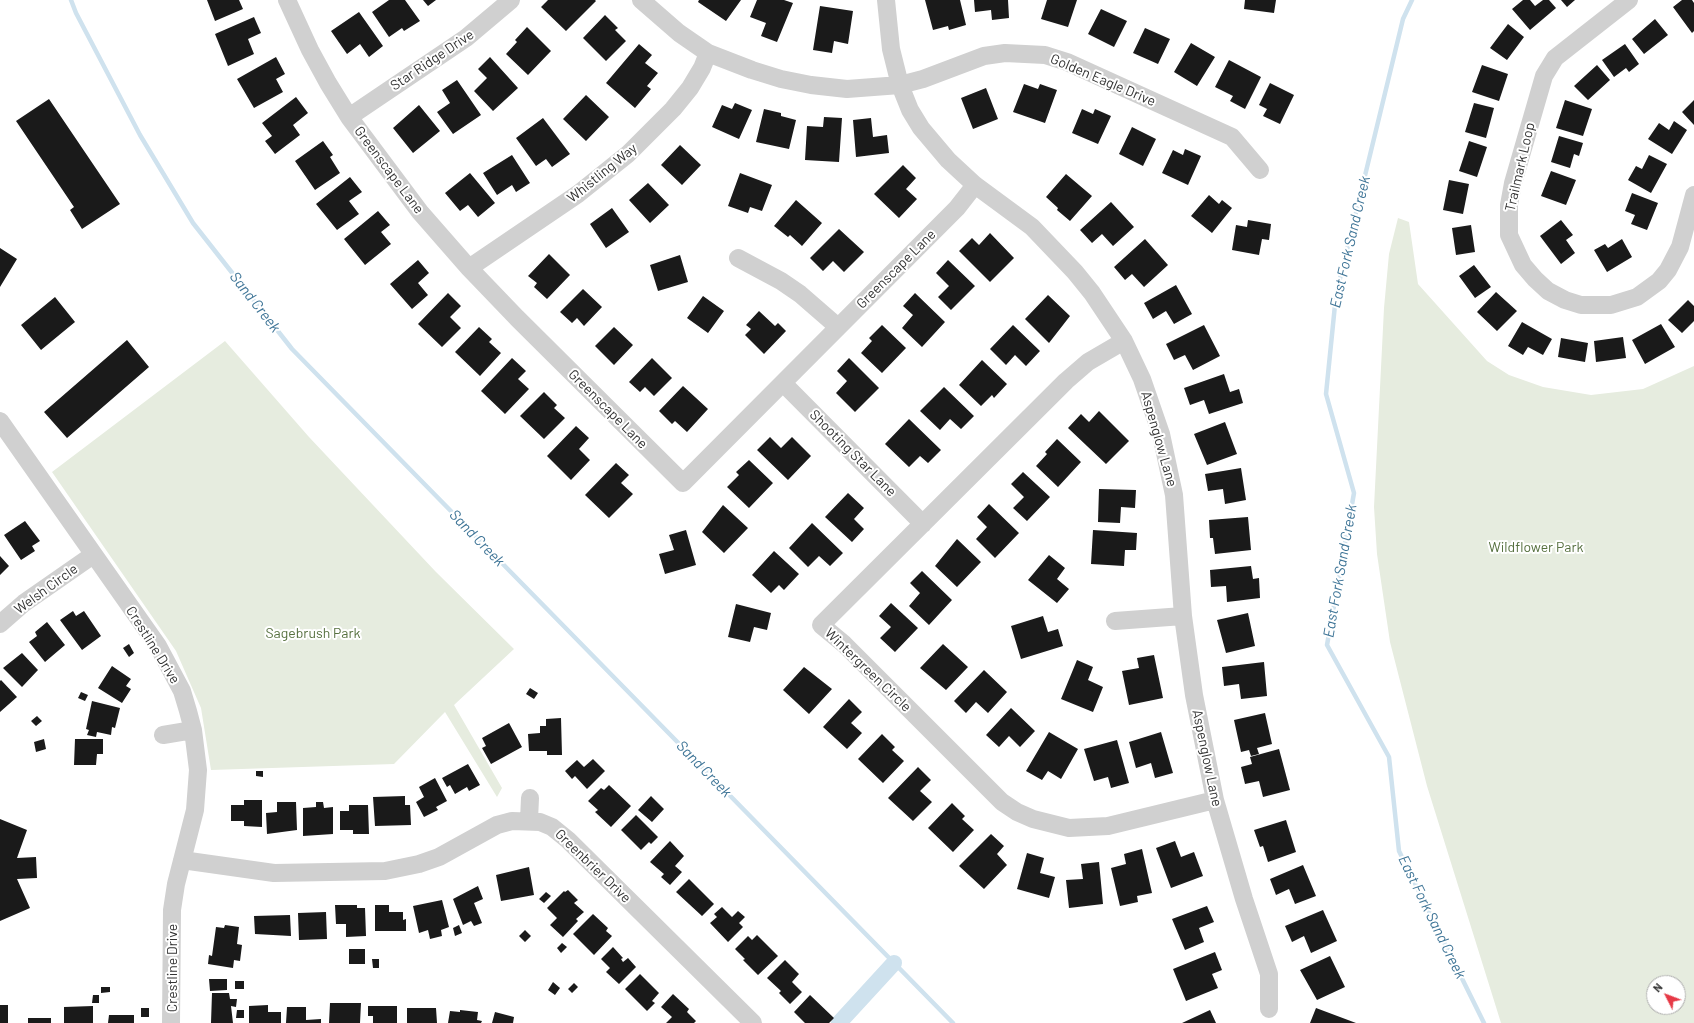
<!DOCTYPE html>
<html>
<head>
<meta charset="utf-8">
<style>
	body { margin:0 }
	#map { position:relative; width:1694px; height:1023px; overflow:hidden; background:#fff; font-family:Barlow,sans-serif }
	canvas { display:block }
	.north { position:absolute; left:1646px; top:975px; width:40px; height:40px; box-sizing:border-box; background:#fff; border:1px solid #adadad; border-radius:50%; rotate:312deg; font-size:11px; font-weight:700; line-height:16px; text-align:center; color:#333 }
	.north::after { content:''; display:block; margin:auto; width:14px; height:18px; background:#e63946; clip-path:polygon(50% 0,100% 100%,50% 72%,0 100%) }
</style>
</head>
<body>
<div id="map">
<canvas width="1694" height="1023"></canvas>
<div class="north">N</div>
</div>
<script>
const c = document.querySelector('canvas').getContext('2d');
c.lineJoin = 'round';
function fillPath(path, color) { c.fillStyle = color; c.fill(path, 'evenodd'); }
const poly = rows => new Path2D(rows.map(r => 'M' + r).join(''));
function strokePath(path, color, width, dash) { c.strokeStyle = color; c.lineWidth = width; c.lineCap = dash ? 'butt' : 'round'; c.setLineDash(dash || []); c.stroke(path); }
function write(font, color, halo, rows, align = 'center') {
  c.font = font + ' Barlow,sans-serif'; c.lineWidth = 4; c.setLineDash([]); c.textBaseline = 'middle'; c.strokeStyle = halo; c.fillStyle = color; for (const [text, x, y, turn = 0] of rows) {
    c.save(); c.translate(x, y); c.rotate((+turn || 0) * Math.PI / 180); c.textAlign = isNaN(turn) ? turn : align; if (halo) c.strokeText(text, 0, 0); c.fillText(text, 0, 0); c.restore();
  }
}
fillPath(poly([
	[1398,218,1409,222,1418,284,1487,361,1509,375,1543,387,1591,395,1643,389,1694,366,1694,1023,1501,1023,1427,786,1390,642,1377,554,1374,507,1384,308,1389,254],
	[1654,983,1678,983,1678,1007,1654,1007],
	[225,341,309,437,436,572,514,649,454,705,502,788,497,797,445,712,394,764,211,770,201,708,176,651,52,472]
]), '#e6ecdf');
strokePath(poly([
	[71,0,76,13,140,135,193,223,292,349,953,1023],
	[1412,0,1403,19,1336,295,1326,394,1354,493,1327,645,1389,757,1399,851,1484,1023]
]), '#cfe2ee', 4.5);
strokePath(poly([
	[839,1023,894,963]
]), '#cfe2ee', 16);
fillPath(poly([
	[207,0,239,0,243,9,215,21],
	[389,0,405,0,420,21,404,31,402,28,389,37,372,12],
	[423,0,436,0,428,6],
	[548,0,595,0,596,1,566,31,541,7],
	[699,0,741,0,726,21,698,2],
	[757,0,784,0,793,3,777,42,761,36,766,23,750,17],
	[925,0,960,0,966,25,949,30,948,26,933,30],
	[974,0,1008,0,1009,18,992,20,991,10,975,12],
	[1047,0,1077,0,1068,27,1041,19],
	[1245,0,1276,0,1274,13,1244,9],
	[1523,0,1530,0,1535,6,1543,0,1549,0,1556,8,1530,30,1512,9],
	[1561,0,1575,0,1567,7],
	[1682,0,1692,0,1694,3,1694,31,1692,33,1673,7],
	[820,6,853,11,848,44,834,41,832,53,813,50],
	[1101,9,1127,21,1114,47,1088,34],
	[359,12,383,46,369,57,360,44,347,54,331,31],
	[605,15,618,28,615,30,626,41,606,61,583,38],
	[254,17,261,33,248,39,254,54,228,66,215,34],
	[1655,19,1668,35,1644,54,1632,39],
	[1508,24,1524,37,1507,60,1490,48],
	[527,27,551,51,528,75,506,54,517,42,515,40],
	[1145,28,1170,39,1158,64,1133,53],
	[1191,43,1215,57,1197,86,1174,72],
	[639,44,652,55,645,63,658,73,647,86,651,89,635,108,606,83],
	[1625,44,1639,64,1629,72,1626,68,1614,77,1602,60],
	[276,57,285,74,276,79,283,92,254,108,237,79],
	[490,57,518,88,493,111,474,91,487,78,478,69],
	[1229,60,1261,77,1245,109,1230,101,1233,96,1215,87],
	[1482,65,1508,74,1499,101,1472,92],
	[1597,65,1610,80,1588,100,1574,86],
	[457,80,481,115,453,134,437,112,450,103,442,90],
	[1270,83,1294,95,1280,124,1263,116,1267,109,1259,105],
	[1024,84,1038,89,1040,84,1057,90,1045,123,1013,112],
	[986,88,998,119,973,129,961,98],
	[586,95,609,117,586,141,563,119],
	[296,97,308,113,293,125,300,135,275,154,265,141,272,136,262,123],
	[49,99,120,204,82,229,70,210,74,207,16,121],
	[1565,100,1592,109,1583,136,1556,128],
	[1694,100,1694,125,1682,112],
	[735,103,752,110,739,139,712,127,722,105,732,109],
	[1474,103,1494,108,1486,138,1465,132],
	[419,105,440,131,413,153,393,128],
	[764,109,781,113,781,116,796,120,789,149,756,142],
	[1082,109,1093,114,1095,109,1111,116,1098,144,1072,133],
	[824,117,842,118,839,162,805,160,807,126,823,127],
	[543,118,570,154,552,167,546,159,536,166,516,138],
	[871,118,873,137,887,135,889,153,856,157,853,120],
	[1674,121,1687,130,1672,154,1648,139,1659,123,1669,130],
	[1132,127,1156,139,1143,166,1119,154],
	[1559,136,1583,143,1579,156,1574,154,1570,168,1551,162],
	[323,141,333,155,330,157,340,173,315,190,295,161],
	[1469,141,1487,147,1477,177,1459,171],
	[680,145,701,165,682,185,661,165],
	[1185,149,1201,156,1188,185,1162,173,1173,150,1183,155],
	[512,155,530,183,516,192,512,185,497,195,483,173],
	[1649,155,1667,164,1651,193,1628,180,1636,166,1642,169],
	[903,165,916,178,906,189,917,199,899,218,874,194],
	[1551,171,1576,180,1566,205,1541,196],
	[470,173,495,203,478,217,468,205,460,211,445,193],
	[740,173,772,185,762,211,750,207,748,213,728,206],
	[1066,174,1092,196,1070,221,1057,210,1058,208,1046,197],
	[350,177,362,192,349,201,359,214,337,230,316,204],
	[1449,180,1469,184,1463,214,1443,210],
	[648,183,669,205,650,223,629,200],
	[1632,193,1658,203,1647,230,1631,224,1635,215,1625,211],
	[1209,195,1219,204,1222,200,1232,208,1212,233,1191,216],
	[796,200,822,223,802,246,790,235,788,237,774,226],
	[1111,202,1134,227,1113,246,1102,234,1092,243,1080,230],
	[612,208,629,232,606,248,590,224],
	[378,211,390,225,381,232,391,244,365,265,344,239],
	[1248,220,1271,224,1269,240,1262,239,1259,255,1232,250,1236,225,1247,227],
	[1561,220,1573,235,1566,240,1575,253,1561,264,1540,236],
	[1471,225,1475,252,1456,255,1452,228],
	[839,229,864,252,844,272,833,261,823,271,810,258],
	[990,233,1014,258,990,282,959,251,972,238,979,245],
	[1145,239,1168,265,1144,287,1132,274,1125,280,1114,267],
	[1622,239,1632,257,1607,272,1594,250,1605,244,1608,248],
	[0,248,17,259,0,287],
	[549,254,570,275,547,299,534,287,537,283,528,276],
	[680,255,688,282,658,291,650,265],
	[418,260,429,273,418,283,428,295,412,309,390,284],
	[948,260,975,286,951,310,938,297,949,286,936,273],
	[1474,265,1491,287,1475,298,1459,276],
	[1176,285,1192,314,1174,324,1166,311,1153,319,1144,303],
	[583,289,602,307,584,326,577,318,572,323,560,312],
	[1496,292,1517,311,1497,331,1477,312],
	[448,293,461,306,450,317,461,328,442,347,418,324],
	[915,293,945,322,922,347,902,328,913,315,903,306],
	[1048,295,1070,316,1049,343,1025,319],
	[703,296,724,311,708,333,687,318],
	[55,297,75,322,41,350,21,325],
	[1688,300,1694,306,1694,321,1682,333,1668,320],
	[759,311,775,326,778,323,786,331,764,354,745,335,751,329,746,325],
	[1522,322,1552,339,1543,355,1528,347,1523,355,1508,346],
	[1661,324,1675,347,1645,364,1632,340],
	[882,325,906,348,882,373,861,353,872,341,869,338],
	[1013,325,1040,351,1026,366,1015,355,1006,365,990,349],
	[1204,325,1220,356,1193,370,1185,355,1174,360,1166,344],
	[479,327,492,339,489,342,501,353,480,376,455,352],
	[614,327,633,345,614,365,595,346],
	[1623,337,1626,358,1596,362,1594,341],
	[1561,338,1588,343,1585,362,1558,357],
	[127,340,149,367,67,438,44,412],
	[512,358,526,371,518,379,529,389,505,414,481,391],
	[652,358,672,378,654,396,645,387,640,392,629,382],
	[849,358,879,388,855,412,836,393,847,381,837,371],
	[982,360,1007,384,994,398,992,395,981,406,959,385],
	[1224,374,1230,392,1239,389,1243,403,1209,414,1204,400,1190,405,1184,388],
	[683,386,708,409,687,432,675,421,672,424,659,411],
	[944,387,974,416,961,429,950,419,940,430,920,411],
	[544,392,557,405,554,408,565,418,544,439,520,416],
	[1099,411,1129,441,1106,464,1068,428,1081,414,1089,422],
	[909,419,941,450,928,463,920,456,909,467,885,444],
	[1225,422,1237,454,1207,465,1194,434],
	[576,426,589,438,579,449,590,460,571,480,547,456],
	[770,437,781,448,792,437,811,456,788,480,757,450],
	[1057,439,1081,462,1058,487,1036,466,1047,454,1045,452],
	[749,460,773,483,749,508,727,487,739,475,736,472],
	[616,463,629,475,621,483,633,494,609,518,585,495],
	[1241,468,1246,500,1225,504,1223,489,1208,491,1205,474],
	[1023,472,1050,497,1027,521,1013,508,1024,497,1011,484],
	[1099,489,1136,490,1135,508,1121,507,1120,523,1098,522],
	[848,493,864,508,854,519,864,529,852,542,825,517],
	[989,504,1019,533,995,558,976,539,987,527,977,517],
	[723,505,748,528,724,553,702,532],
	[1248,517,1251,550,1215,554,1213,538,1210,538,1209,520],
	[25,521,40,541,32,546,35,551,21,560,4,535],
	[812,523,843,553,830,566,819,556,808,567,789,548],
	[686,530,696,565,665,574,659,554,674,550,669,535],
	[1093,530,1137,533,1136,550,1125,550,1124,566,1091,564],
	[957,539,981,562,957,587,935,566],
	[774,551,799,574,784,590,779,585,771,593,752,575],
	[1049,555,1065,568,1057,579,1069,589,1057,603,1028,580],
	[0,556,9,566,0,575],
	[1251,566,1253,579,1259,578,1260,598,1227,602,1226,586,1211,587,1210,570],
	[922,571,952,600,929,625,909,606,920,593,910,583],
	[891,603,918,628,895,652,880,638,891,627,879,616],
	[736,604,771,613,767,630,754,627,750,642,728,637],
	[73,611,76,616,84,611,101,636,82,650,60,620],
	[1248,613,1255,646,1226,653,1217,620],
	[1043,616,1048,632,1058,629,1063,646,1021,659,1011,626],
	[47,622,65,645,45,662,29,642,37,636,35,632],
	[129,644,134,653,129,657,123,648],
	[943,644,968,667,946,690,920,668],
	[22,653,38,670,22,687,3,668],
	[1154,655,1163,698,1129,705,1122,671,1139,668,1137,658],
	[1077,660,1093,667,1088,680,1103,687,1093,712,1061,699],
	[1264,662,1267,696,1241,699,1239,684,1224,686,1222,667],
	[112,666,131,679,126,686,131,689,122,703,98,688],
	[804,667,832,689,809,714,783,690],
	[984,670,1007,692,988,713,976,702,966,713,954,701],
	[1,680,17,697,0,712,0,681],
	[530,688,538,693,534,699,526,694],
	[81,692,88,695,85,701,78,698],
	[849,699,862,712,851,723,862,733,847,749,823,727],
	[92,701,120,708,115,728,112,727,111,735,97,732,96,737,87,735,89,730,86,729],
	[1011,708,1035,731,1020,747,1009,736,999,747,986,735],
	[1265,713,1272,744,1257,748,1259,754,1251,756,1249,750,1241,752,1234,720],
	[37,716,42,721,36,726,31,721],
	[561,718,562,755,547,755,547,751,529,751,528,734,540,733,540,726,546,726,546,719],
	[509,723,522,747,491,764,482,748,486,746,482,738],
	[1049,732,1078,749,1061,779,1048,771,1042,780,1026,771],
	[1161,732,1173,773,1155,778,1151,763,1136,768,1129,742],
	[882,734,895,747,892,750,904,761,883,783,858,759],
	[44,739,46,749,36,752,34,742],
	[75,739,103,739,103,754,97,754,96,765,74,765],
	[1117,740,1129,783,1111,788,1108,777,1094,781,1084,749],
	[1279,749,1290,790,1263,797,1259,781,1245,784,1241,767,1252,764,1250,757],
	[593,759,605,771,587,789,575,776,572,779,565,771,577,760,584,767],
	[468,764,480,785,469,791,467,787,455,794,450,785,447,787,442,778],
	[918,767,931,780,920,791,932,802,913,821,888,798],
	[256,771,263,771,263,777,256,776],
	[435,778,447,801,436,807,438,810,424,817,416,802,424,797,419,787],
	[609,785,631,806,611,827,595,812,598,810,588,801,601,788,604,790],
	[405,796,405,805,410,805,411,825,375,826,373,797],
	[651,796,664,809,652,822,638,810],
	[244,800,262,800,262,827,244,826,244,821,231,821,231,805,244,805],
	[277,802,296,802,297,830,267,834,266,813,277,812],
	[316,802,323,802,324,808,333,807,333,834,303,836,303,808,316,807],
	[952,803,965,816,962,819,974,830,953,852,928,828],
	[349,805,368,805,369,834,353,834,353,830,340,830,340,811,349,811],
	[636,815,658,837,651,844,649,842,641,850,621,830],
	[0,819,27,830,17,858,36,857,37,878,17,879,30,908,0,921],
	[1286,820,1296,852,1268,862,1263,846,1260,847,1254,830],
	[991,834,1004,846,997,854,1007,865,984,889,959,866],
	[670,841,684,856,675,866,682,872,670,885,661,877,664,874,650,862],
	[1175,841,1181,857,1194,852,1203,876,1171,888,1156,848],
	[1142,849,1152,893,1137,896,1138,902,1120,906,1111,868,1126,864,1124,854],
	[1027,853,1044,858,1040,873,1055,877,1049,898,1017,889],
	[1099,862,1103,904,1069,908,1066,880,1083,879,1081,864],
	[1303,865,1316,896,1295,904,1289,889,1276,895,1270,879],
	[529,867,534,895,501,901,496,875],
	[689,879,714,904,702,916,676,892],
	[478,886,483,899,474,903,482,923,474,926,471,921,463,925,453,899],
	[568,890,578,900,574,903,584,912,576,919,578,921,563,937,550,925,557,918,547,908,564,891,565,892],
	[546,892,551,896,544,903,539,899],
	[442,900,449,927,441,930,442,936,430,939,428,930,419,933,413,906],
	[335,905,357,905,357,908,365,908,366,936,346,937,346,924,336,924],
	[375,905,389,905,389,912,403,912,403,920,406,919,406,931,375,931],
	[1207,906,1214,922,1199,928,1204,942,1185,950,1172,919],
	[722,907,732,917,738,911,745,917,739,923,743,927,728,942,710,923,717,917,714,914],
	[1323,910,1337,941,1311,953,1304,936,1292,942,1285,926],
	[326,912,327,939,299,940,298,913],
	[593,914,608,928,606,931,612,936,594,955,573,934],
	[290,915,291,936,255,934,254,916],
	[225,925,239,927,237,944,242,945,240,961,234,960,233,968,208,964,209,955,212,956,216,927,224,928],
	[459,925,462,933,455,936,453,928],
	[525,930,531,936,525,942,519,936],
	[757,935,778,956,758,975,743,960,745,959,735,949,748,936,752,940],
	[562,943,567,947,561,953,557,948],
	[613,947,623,958,621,959,623,962,628,958,636,967,619,984,606,972,610,968,601,959],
	[349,949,365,949,365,964,349,964],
	[1215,952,1222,970,1212,974,1218,988,1186,1001,1173,969],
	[1330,956,1345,987,1317,1000,1300,970],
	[372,959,379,959,379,968,373,968],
	[785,960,799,974,792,982,802,992,790,1004,779,993,781,991,767,978],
	[640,974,659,993,652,1001,655,1003,647,1011,625,989],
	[209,979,227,979,227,990,210,991],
	[235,981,244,981,244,989,235,989],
	[553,982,560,988,555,995,548,990],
	[574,983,578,987,572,993,568,989],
	[101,987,110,987,110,992,101,993],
	[212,993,229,993,230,999,237,999,236,1007,231,1006,233,1023,211,1023],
	[673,994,689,1009,687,1012,696,1021,694,1023,666,1023,672,1017,661,1007],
	[93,995,99,995,99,1003,92,1003],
	[810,995,834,1018,829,1023,805,1023,794,1012],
	[330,1003,361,1003,360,1023,329,1023],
	[0,1005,8,1005,8,1023,0,1023],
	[268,1005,268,1012,281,1012,281,1023,249,1023,249,1006],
	[93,1006,93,1023,64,1023,64,1007],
	[368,1006,397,1006,397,1023,373,1023,373,1016,368,1016],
	[287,1007,306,1007,306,1020,321,1019,321,1023,286,1023],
	[141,1008,149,1008,149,1017,141,1017],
	[407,1008,436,1008,437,1023,407,1023],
	[1316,1008,1356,1023,1310,1023],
	[237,1010,244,1010,244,1018,236,1018],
	[460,1010,478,1012,477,1020,482,1021,481,1023,448,1023,450,1011,460,1012],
	[1210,1010,1216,1023,1182,1023],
	[495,1012,514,1017,513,1023,492,1023],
	[109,1015,134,1015,134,1023,108,1023],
	[28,1018,51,1018,51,1023,28,1023]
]), '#1a1a1a');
strokePath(poly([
	[287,0,310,50,328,83,349,117,420,212,469,268,517,318,683,483,957,208,975,185],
	[641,0,679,33,708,53,752,70,781,79,811,85,847,89,900,85,923,79,984,56,1005,53,1045,55,1067,62,1232,137,1260,170],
	[886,0,891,49,900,85,910,110,921,128,948,160,975,185,1032,227,1075,272,1092,293,1124,341,1142,379,1161,434,1174,495,1183,616,1194,695,1215,800,1244,899,1269,974,1269,1009],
	[1629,0,1555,58,1544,76,1513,183,1509,205,1509,235,1523,265,1535,279,1548,291,1565,300,1581,305,1611,305,1637,297,1659,281,1668,270,1680,247,1694,195],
	[349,117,466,38,511,0],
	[738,258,781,281,800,294,838,327],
	[469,268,578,194,628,154,673,109,690,88,702,68,708,53],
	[1124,341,1088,362,1066,381,821,625,844,644,1002,802,1017,812,1033,819,1069,828,1108,826,1215,800],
	[783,383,923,524],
	[0,421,158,646,182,691,188,711,193,730,198,770,195,810,176,884,172,910,171,1023],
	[1115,621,1183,616],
	[0,624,24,603,93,555],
	[163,735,193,730],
	[529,820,530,798],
	[182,860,274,873,385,871,419,864,439,857,497,825,512,821,540,822,552,827,568,840,753,1023]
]), '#d0d0d0', 18);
write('14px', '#333', '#fff', [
	["Star Ridge Drive",432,60,-34],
	["Golden Eagle Drive",1103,80,23],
	["Trailmark Loop",1520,167,-77],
	["Greenscape Lane",389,170,53],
	["Whistling Way",602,173,-39],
	["Greenscape Lane",896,269,-45],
	["Greenscape Lane",608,409,45],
	["Aspenglow Lane",1159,439,74],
	["Shooting Star Lane",853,453,45],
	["Welsh Circle",46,589,-36],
	["Crestline Drive",153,645,58],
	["Wintergreen Circle",868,670,44],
	["Aspenglow Lane",1207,758,78],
	["Greenbrier Drive",593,866,44],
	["Crestline Drive",172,968,-90]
]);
write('14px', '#56703f', '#fff', [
	["Wildflower Park",1536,547],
	["Sagebrush Park",313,633]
]);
write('italic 15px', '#3f7597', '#fff', [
	["East Fork Sand Creek",1350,242,-77],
	["Sand Creek",255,302,52],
	["Sand Creek",477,538,46],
	["East Fork Sand Creek",1340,571,-80],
	["Sand Creek",704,769,46],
	["East Fork Sand Creek",1432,917,64]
]);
</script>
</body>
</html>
